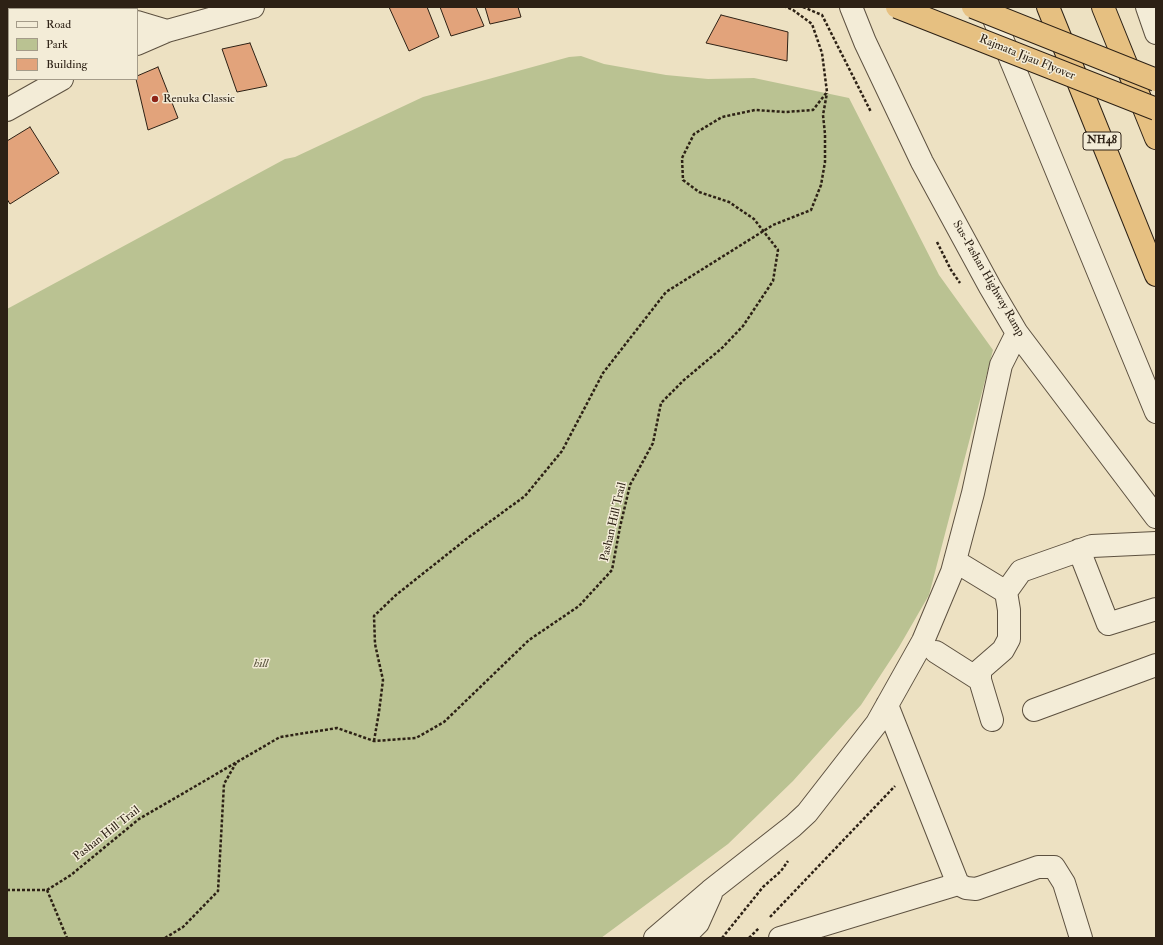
<!DOCTYPE html>
<html>
<head>
<meta charset="utf-8">
<style>
	body { margin:0 }
	#map { position:relative; width:1163px; height:945px; overflow:hidden; background:#ede1c2; font-family:"IM FELL Double Pica",serif }
	canvas { display:block }
	.frame { position:absolute; inset:0; border:8px solid #2d2115; pointer-events:none }
	.legend { position:absolute; left:8px; top:8px; width:130px; height:72px; box-sizing:border-box; background:#f3ecd7; border:1px solid #a49b89; margin:0; padding:5px 7px; list-style:none; font-size:12px; color:#2d2115 }
	.legend li { display:flex; align-items:center; gap:8px; height:20px }
	.legend b { width:20px; border:1px solid #a49b89 }
</style>
</head>
<body>
<div id="map">
<canvas width="1163" height="945"></canvas>
<div class="frame"></div>
<ul class="legend">
<li><b style="height:5px;background:#f3ecd7"></b>Road</li>
<li><b style="height:11px;background:#bac292"></b>Park</li>
<li><b style="height:11px;background:#e2a37b"></b>Building</li>
</ul>
</div>
<script>
const c = document.querySelector('canvas').getContext('2d');
c.lineJoin = 'round';
function fillPath(path, color) { c.fillStyle = color; c.fill(path, 'evenodd'); }
const poly = rows => new Path2D(rows.map(r => 'M' + r).join(''));
function strokePath(path, color, width, dash) { c.strokeStyle = color; c.lineWidth = width; c.lineCap = dash ? 'butt' : 'round'; c.setLineDash(dash || []); c.stroke(path); }
function write(font, color, halo, rows, align = 'center') {
  c.font = font + ' "IM FELL Double Pica",serif'; c.lineWidth = 3; c.setLineDash([]); c.textBaseline = 'middle'; c.strokeStyle = halo; c.fillStyle = color; for (const [text, x, y, turn = 0] of rows) {
    c.save(); c.translate(x, y); c.rotate((+turn || 0) * Math.PI / 180); c.textAlign = isNaN(turn) ? turn : align; if (halo) c.strokeText(text, 0, 0); c.fillText(text, 0, 0); c.restore();
  }
}
fillPath(poly([
	[581,56,604,64,666,75,708,79,754,78,849,98,939,275,993,350,929,595,899,647,861,705,793,781,728,844,601,938,7,938,7,309,285,159,295,157,423,97,569,57]
]), '#bac292');
const building = poly([
	[389,7,427,7,439,37,409,51,389,7],
	[440,7,476,7,484,26,451,36,440,7],
	[485,7,518,7,521,17,490,24,485,7],
	[721,15,788,32,787,61,706,43,721,15],
	[7,19,9,19,9,44,7,44,7,19],
	[250,43,267,86,237,92,222,49,250,43],
	[158,67,178,118,148,130,136,79,137,76,158,67],
	[30,127,59,173,10,204,7,199,7,141,30,127]
]);
fillPath(building, '#e2a37b');
strokePath(building, '#2d2115', 1);
const minor = poly([
	[86,7,93,9],
	[851,7,865,42,922,162,990,287,1017,333,1156,517],
	[989,7,1156,412],
	[1147,7,1156,33],
	[137,22,167,31],
	[137,44,167,31,253,7],
	[7,110,62,79],
	[1079,550,1108,624,1156,609],
	[955,561,1006,592],
	[936,652,980,680],
	[887,705,958,884,966,888,976,889,1038,867,1054,867,1064,883,1081,938],
	[1034,710,1156,665],
	[992,720,980,680,980,670,1003,650,1009,639,1009,610,1006,592,1021,571,1092,546,1156,543],
	[655,938,710,891,793,826,807,813,877,723,923,641,952,572,973,493,1001,365,1017,333],
	[683,938,698,923,711,894],
	[780,938,958,884]
]);
const highway = poly([
	[1048,7,1156,275],
	[1103,7,1156,138]
]);
strokePath(minor, '#5d5140', 24);
strokePath(highway, '#2d2115', 24);
strokePath(poly([
	[803,7,822,15,871,112],
	[937,242,951,270,960,283],
	[374,741,379,712,383,680,375,644,374,616,396,595,469,537,525,496,562,451,603,373,666,292,773,225,811,210,821,185,825,162,825,134,823,115,827,93],
	[7,890,47,890,71,875,139,819,280,737,337,728,374,741,416,738,444,722,529,640,579,606,612,570,620,527,630,485,653,443,661,403,684,380,722,348,743,326,773,281,778,250,754,219,729,202,699,192,683,180,682,158,694,134,722,117,755,110,786,112,813,110,827,92,822,53,812,24,793,10,786,7],
	[47,890,67,938],
	[770,917,895,786],
	[165,938,183,927,218,891,224,784,236,763],
	[722,938,763,887,781,871,788,861],
	[749,938,759,928]
]), '#2d2115', 2.5, [3, 2]);
strokePath(minor, '#f3ecd7', 22);
strokePath(highway, '#e6c081', 22);
const majorBridge = poly([
	[897,7,1156,109],
	[973,7,1156,80]
]);
strokePath(majorBridge, '#2d2115', 24, []);
strokePath(majorBridge, '#e6c081', 22);
for (const [x, y, r, color] of [
	[155,99,4,"#8f2418"]
]) { const dot = new Path2D(); dot.arc(x, y, r, 0, 2 * Math.PI); c.fillStyle = color; c.fill(dot); strokePath(dot, '#f3ecd7', 1.5); }
for (const [x, y, w] of [
	[1102,141,38]
]) { const box = new Path2D(); box.roundRect(x - w / 2, y - 9, w, 18, 3); c.fillStyle = '#f3ecd7'; c.fill(box); strokePath(box, '#2d2115', 1); }
write('bold 11px', '#2d2115', null, [
	["NH48",1102,141]
]);
write('12px', '#2d2115', '#f3ecd7', [
	["Rajmata Jijau Flyover",1027,58,22],
	["Sus-Pashan Highway Ramp",988,279,60],
	["Pashan Hill Trail",614,522,-77],
	["Pashan Hill Trail",107,834,-38]
]);
write('12px', '#2d2115', '#f3ecd7', [
	["Renuka Classic",163,99]
], 'left');
write('italic 12px', '#57513a', '#f3ecd7', [
	["hill",261,664]
]);
</script>
</body>
</html>
